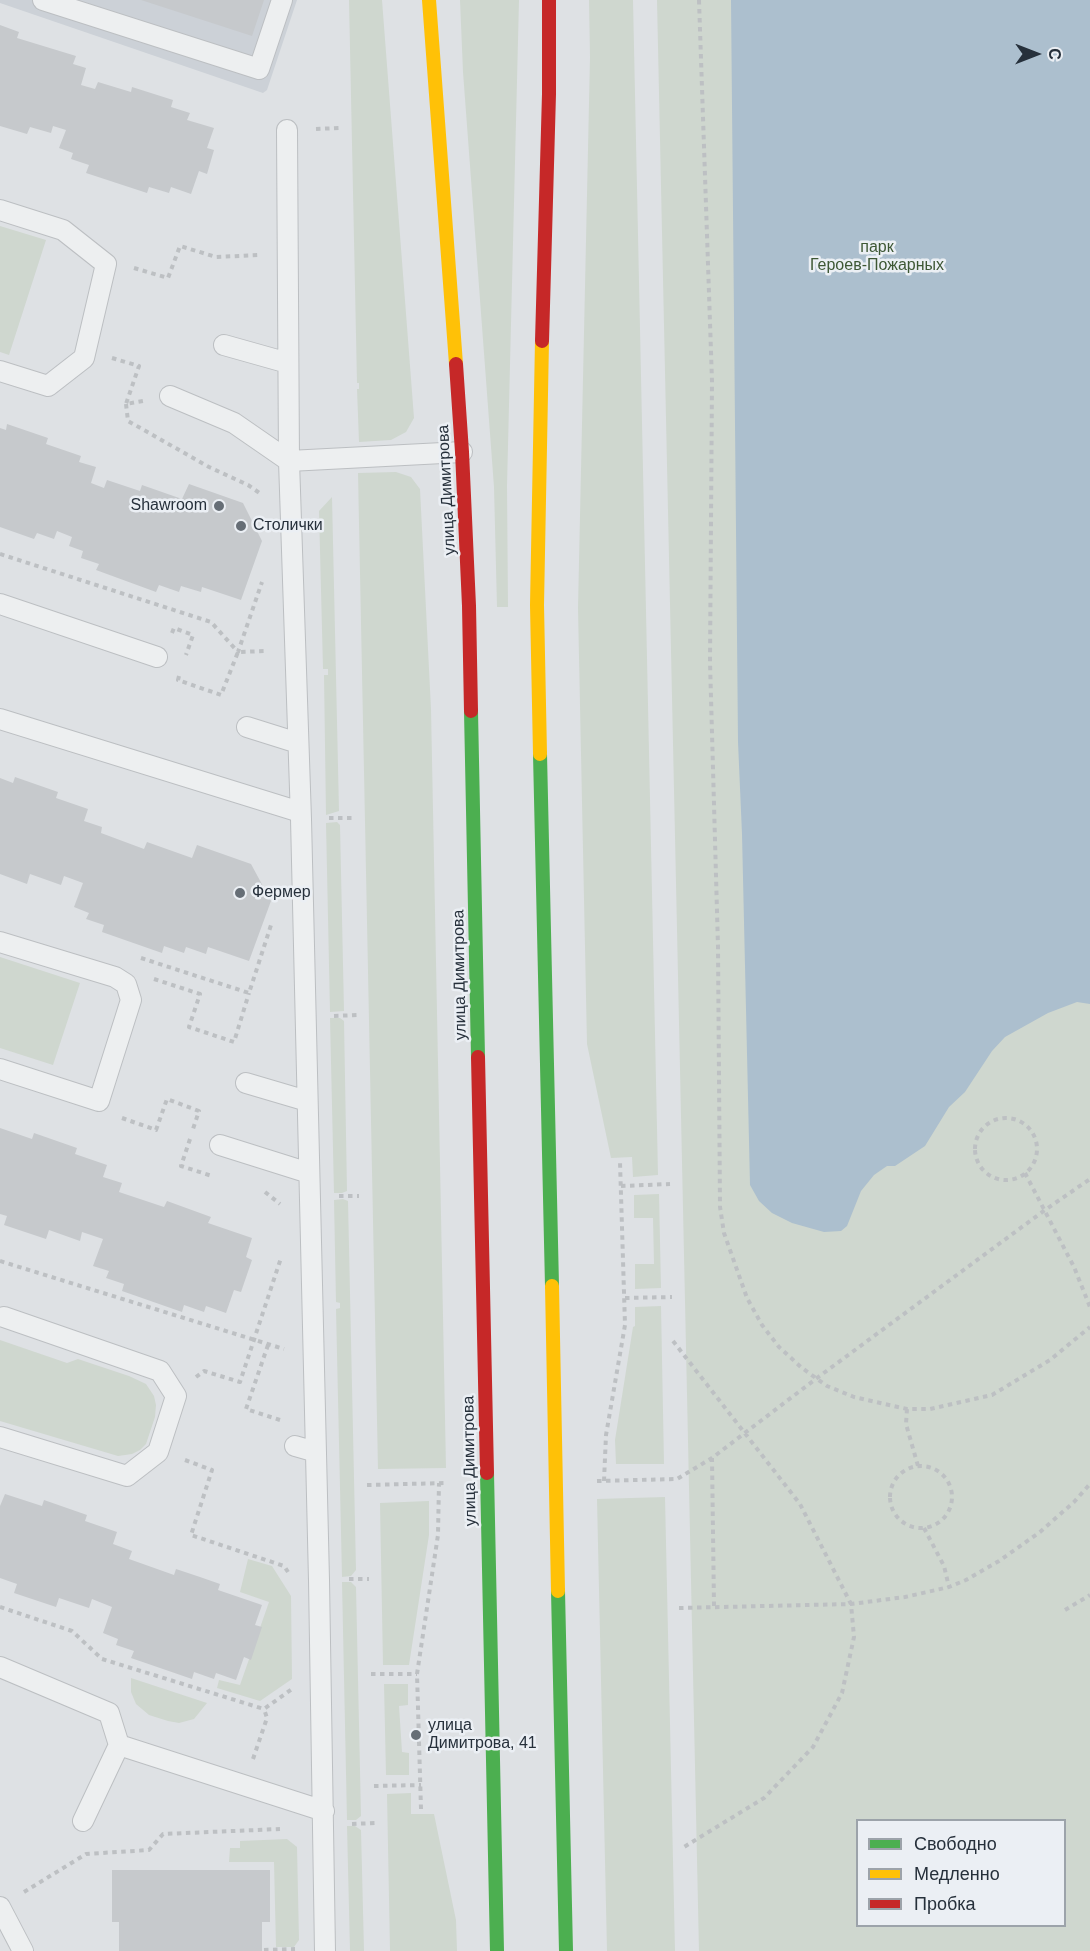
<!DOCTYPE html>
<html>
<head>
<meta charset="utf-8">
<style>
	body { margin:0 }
	#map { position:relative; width:1090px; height:1951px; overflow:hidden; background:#dee1e4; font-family:Helvetica,sans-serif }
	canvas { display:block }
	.legend { position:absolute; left:856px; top:1819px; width:210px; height:108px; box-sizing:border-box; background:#ebeff4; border:2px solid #9ca3aa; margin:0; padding:8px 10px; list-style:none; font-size:18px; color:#26303b }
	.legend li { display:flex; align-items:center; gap:12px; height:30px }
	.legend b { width:30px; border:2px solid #9ca3aa }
	.north { position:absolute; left:1006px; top:24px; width:60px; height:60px; -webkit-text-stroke:4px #ebeff4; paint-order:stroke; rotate:90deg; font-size:16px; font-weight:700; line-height:24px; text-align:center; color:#26303b }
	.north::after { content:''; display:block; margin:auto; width:21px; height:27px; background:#26303b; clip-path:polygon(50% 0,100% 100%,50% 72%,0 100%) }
</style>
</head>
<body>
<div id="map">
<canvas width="1090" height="1951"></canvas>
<ul class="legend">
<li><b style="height:8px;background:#4caf50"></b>Свободно</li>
<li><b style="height:8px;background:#ffc107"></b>Медленно</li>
<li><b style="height:8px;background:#c62828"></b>Пробка</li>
</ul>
<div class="north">С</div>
</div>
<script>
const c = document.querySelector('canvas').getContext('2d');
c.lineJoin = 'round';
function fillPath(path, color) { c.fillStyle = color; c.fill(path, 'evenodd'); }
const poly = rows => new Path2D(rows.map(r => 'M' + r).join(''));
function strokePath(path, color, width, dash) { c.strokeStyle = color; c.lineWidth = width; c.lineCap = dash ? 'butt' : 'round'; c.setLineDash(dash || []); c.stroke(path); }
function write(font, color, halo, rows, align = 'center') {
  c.font = font + ' Helvetica,sans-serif'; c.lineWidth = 5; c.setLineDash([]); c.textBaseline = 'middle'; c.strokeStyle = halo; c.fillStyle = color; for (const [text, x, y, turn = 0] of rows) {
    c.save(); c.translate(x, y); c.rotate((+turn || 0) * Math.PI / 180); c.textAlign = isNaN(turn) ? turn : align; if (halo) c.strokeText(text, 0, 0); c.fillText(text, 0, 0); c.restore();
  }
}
fillPath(poly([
	[0,0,297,0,267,90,263,93,0,3]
]), '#ccd1d7');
fillPath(poly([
	[349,0,382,0,414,418,406,432,391,440,359,442,357,389,359,389,359,383,357,383],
	[460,0,519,0,507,486,508,607,497,607,494,487,463,72],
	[589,0,633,0,658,1175,633,1177,632,1157,611,1158,587,1044,578,608,590,57],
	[657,0,1090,0,1090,1951,699,1951],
	[858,1820,1064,1820,1064,1926,858,1926],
	[0,226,46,240,9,355,0,352],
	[396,472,411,477,420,489,431,709,446,1468,378,1469,358,473],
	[332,497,339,811,326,815,324,675,328,675,328,669,323,669,319,511],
	[337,822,340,825,344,1011,330,1012,326,823],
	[0,957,80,983,53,1065,0,1048],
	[330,1018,340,1018,344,1021,347,1191,342,1193,334,1193],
	[659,1194,661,1288,635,1289,635,1264,654,1264,653,1218,634,1218,634,1195],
	[343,1199,348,1201,356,1570,351,1576,342,1577,336,1309,340,1308,340,1303,336,1302,334,1200],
	[661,1306,664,1464,616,1464,615,1440,633,1327,635,1326,635,1307],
	[0,1340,67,1363,78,1359,129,1376,146,1384,154,1396,156,1405,155,1417,146,1444,140,1450,132,1454,118,1456,0,1421],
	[665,1497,675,1951,607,1951,597,1499],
	[429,1501,429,1535,409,1665,383,1665,380,1503],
	[248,1559,272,1566,291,1596,292,1679,260,1701,217,1688,219,1680,240,1685,269,1602,240,1592],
	[342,1582,351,1582,356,1587,361,1816,356,1820,347,1820],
	[131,1678,207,1703,194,1719,179,1723,168,1721,149,1715,136,1704,131,1692],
	[384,1684,408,1684,408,1705,399,1706,402,1752,409,1753,409,1775,386,1775],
	[411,1793,411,1814,434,1814,456,1920,457,1951,390,1951,387,1794],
	[347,1826,355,1826,361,1830,364,1951,350,1951],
	[287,1839,297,1847,299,1940,294,1947,276,1947,274,1862,229,1862,230,1848,240,1848,240,1841]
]), '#cfd7cf');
fillPath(poly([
	[731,0,1090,0,1090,1004,1077,1002,1048,1013,1005,1037,992,1051,965,1092,949,1107,925,1146,895,1166,887,1166,874,1175,861,1191,847,1226,841,1231,824,1232,792,1223,772,1213,759,1201,750,1185,742,834,738,742]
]), '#acbfce');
fillPath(poly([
	[141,0,264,0,252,36],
	[0,25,19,32,17,38,76,56,73,64,86,68,81,85,95,89,98,82,131,92,132,87,173,100,171,107,190,113,187,120,214,128,207,148,214,150,207,174,199,171,191,194,171,187,169,193,149,187,147,193,86,173,89,165,71,159,73,153,59,148,66,130,53,126,51,133,30,127,27,134,0,126],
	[7,424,48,438,46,444,81,456,79,462,96,467,91,483,104,488,107,480,140,491,142,485,182,499,189,484,243,503,262,541,241,600,202,587,201,592,181,586,179,592,159,585,156,592,96,570,99,564,81,558,83,551,69,546,72,537,57,531,54,539,37,533,34,539,0,527,0,428,6,430],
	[15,777,58,792,56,798,88,809,84,821,102,827,101,833,144,849,147,842,192,858,197,845,251,864,271,901,249,961,208,947,206,954,186,947,184,953,164,946,162,953,102,932,104,925,86,919,89,913,74,907,83,883,64,876,61,885,30,874,27,884,0,874,0,778,13,783],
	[0,1128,32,1139,34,1133,77,1148,75,1154,107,1165,103,1177,122,1183,119,1192,164,1207,167,1201,211,1217,208,1223,252,1238,246,1257,252,1260,241,1292,234,1290,226,1313,206,1306,204,1312,184,1305,182,1312,122,1291,124,1284,106,1278,109,1271,93,1266,103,1239,82,1232,80,1241,49,1230,46,1239,4,1225,7,1216,0,1214],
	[5,1494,42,1506,44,1500,87,1515,85,1521,117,1532,113,1544,132,1551,129,1559,174,1575,176,1569,200,1577,220,1584,218,1590,262,1605,255,1625,262,1627,251,1660,244,1657,236,1680,216,1673,214,1679,194,1672,192,1679,131,1658,134,1651,116,1645,118,1639,103,1633,112,1607,92,1599,89,1608,59,1598,56,1607,14,1593,17,1584,0,1578,0,1506],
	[112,1870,270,1870,270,1922,262,1922,262,1951,119,1951,119,1922,112,1922]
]), '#c6c9cc');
const lane = poly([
	[43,0,259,69,282,0],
	[287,130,289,461,301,819,319,1580,325,1951],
	[0,210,63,230,106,264,84,358,48,386,0,371],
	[224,345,288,363],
	[170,396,234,423,289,461,462,452],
	[0,604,157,657],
	[0,719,300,812],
	[247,727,298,743],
	[0,942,115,977,126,984,131,1000,99,1101,0,1069],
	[246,1083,307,1101],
	[220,1145,309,1173],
	[0,1437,127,1476,158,1452,176,1396,160,1371,4,1317],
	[295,1446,316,1452],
	[0,1667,109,1713,119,1745,324,1811],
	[83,1821,119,1745],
	[0,1907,23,1951]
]);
strokePath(lane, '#bcbfc2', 22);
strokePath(poly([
	[699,0,712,381,710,662,718,947,720,1207,724,1233,747,1298,762,1325,779,1347,802,1368,827,1386,854,1397,907,1409,930,1409,992,1395,1050,1360,1090,1327],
	[316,129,339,128],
	[134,268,168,278,180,246,216,257,259,255],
	[112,358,139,366,126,404,143,401],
	[126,404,128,421,209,467,248,485,261,494],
	[0,554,211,622,238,652,262,582],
	[172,633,174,628,193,635,186,655],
	[179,676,178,680,221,695,238,652,266,651],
	[329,818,352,818],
	[141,958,249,993,272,922],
	[154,979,200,994,189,1027,234,1042,249,993],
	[334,1016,357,1015],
	[122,1118,156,1130,167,1099,199,1111,192,1132],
	'975 1149a31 31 0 1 1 62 0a31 31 0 1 1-62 0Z',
	[190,1139,181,1166,212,1176],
	[1025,1173,1074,1267,1090,1307],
	[621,1186,670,1184],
	[265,1192,280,1204],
	[339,1196,359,1196],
	[0,1261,284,1349],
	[625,1298,672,1297],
	[673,1341,800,1504,851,1604,854,1637,842,1693,813,1747,764,1798,684,1847],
	[268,1345,246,1409,280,1420],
	[196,1377,204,1371,240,1382,281,1258],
	[907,1409,906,1424,918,1466],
	[185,1460,212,1470,191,1535,284,1566,288,1572],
	'890 1497a31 31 0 1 1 62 0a31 31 0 1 1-62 0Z',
	[597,1481,677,1479,712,1458],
	[604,1481,606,1435,625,1325,620,1162],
	[367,1485,446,1483],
	[924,1528,944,1566,949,1587],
	[349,1579,369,1579],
	[714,1606,712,1458,817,1378,1045,1210,1090,1179],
	[0,1607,72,1631,102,1659,264,1709,292,1689],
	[679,1608,851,1604,905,1597,949,1587,966,1580,999,1561,1040,1532,1074,1502,1090,1484],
	[1065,1610,1090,1595],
	[371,1674,417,1674],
	[253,1759,267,1718,264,1709],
	[374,1786,421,1785],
	[421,1809,417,1674,438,1535,439,1483],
	[352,1824,375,1823],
	[24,1892,86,1854,149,1850,163,1834,280,1829],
	[264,1950,295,1949]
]), '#bdc0c3', 4, [4.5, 4.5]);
strokePath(lane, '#edeff0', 20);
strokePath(poly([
	[471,711,478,1057],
	[540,754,552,1286],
	[487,1473,497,1951],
	[558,1591,566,1951]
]), '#4caf50', 14);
strokePath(poly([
	[429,0,456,364],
	[540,754,537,605,542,341],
	[552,1286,558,1591]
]), '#ffc107', 14);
strokePath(poly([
	[542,341,549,94,549,0],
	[456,364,462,452,469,606,471,711],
	[478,1057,487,1473]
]), '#c62828', 14);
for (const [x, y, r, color] of [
	[219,506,6,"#666e76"],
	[241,526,6,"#666e76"],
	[240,893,6,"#666e76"],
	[416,1735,6,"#666e76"]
]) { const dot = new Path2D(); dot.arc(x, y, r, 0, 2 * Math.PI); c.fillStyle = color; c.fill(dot); strokePath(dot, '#ebeff4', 2); }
write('16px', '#3d5734', '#ebeff4', [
	["парк",877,248],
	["Героев-Пожарных",877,266]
]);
write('16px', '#26303b', '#ebeff4', [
	["улица Димитрова",447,490,-93],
	["улица Димитрова",460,975,-91],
	["улица Димитрова",470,1461,-91]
]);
write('16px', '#26303b', '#ebeff4', [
	["Shawroom",207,506,"right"],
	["Столички",253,526],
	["Фермер",252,893],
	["улица",428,1726],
	["Димитрова, 41",428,1744]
], 'left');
</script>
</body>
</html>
